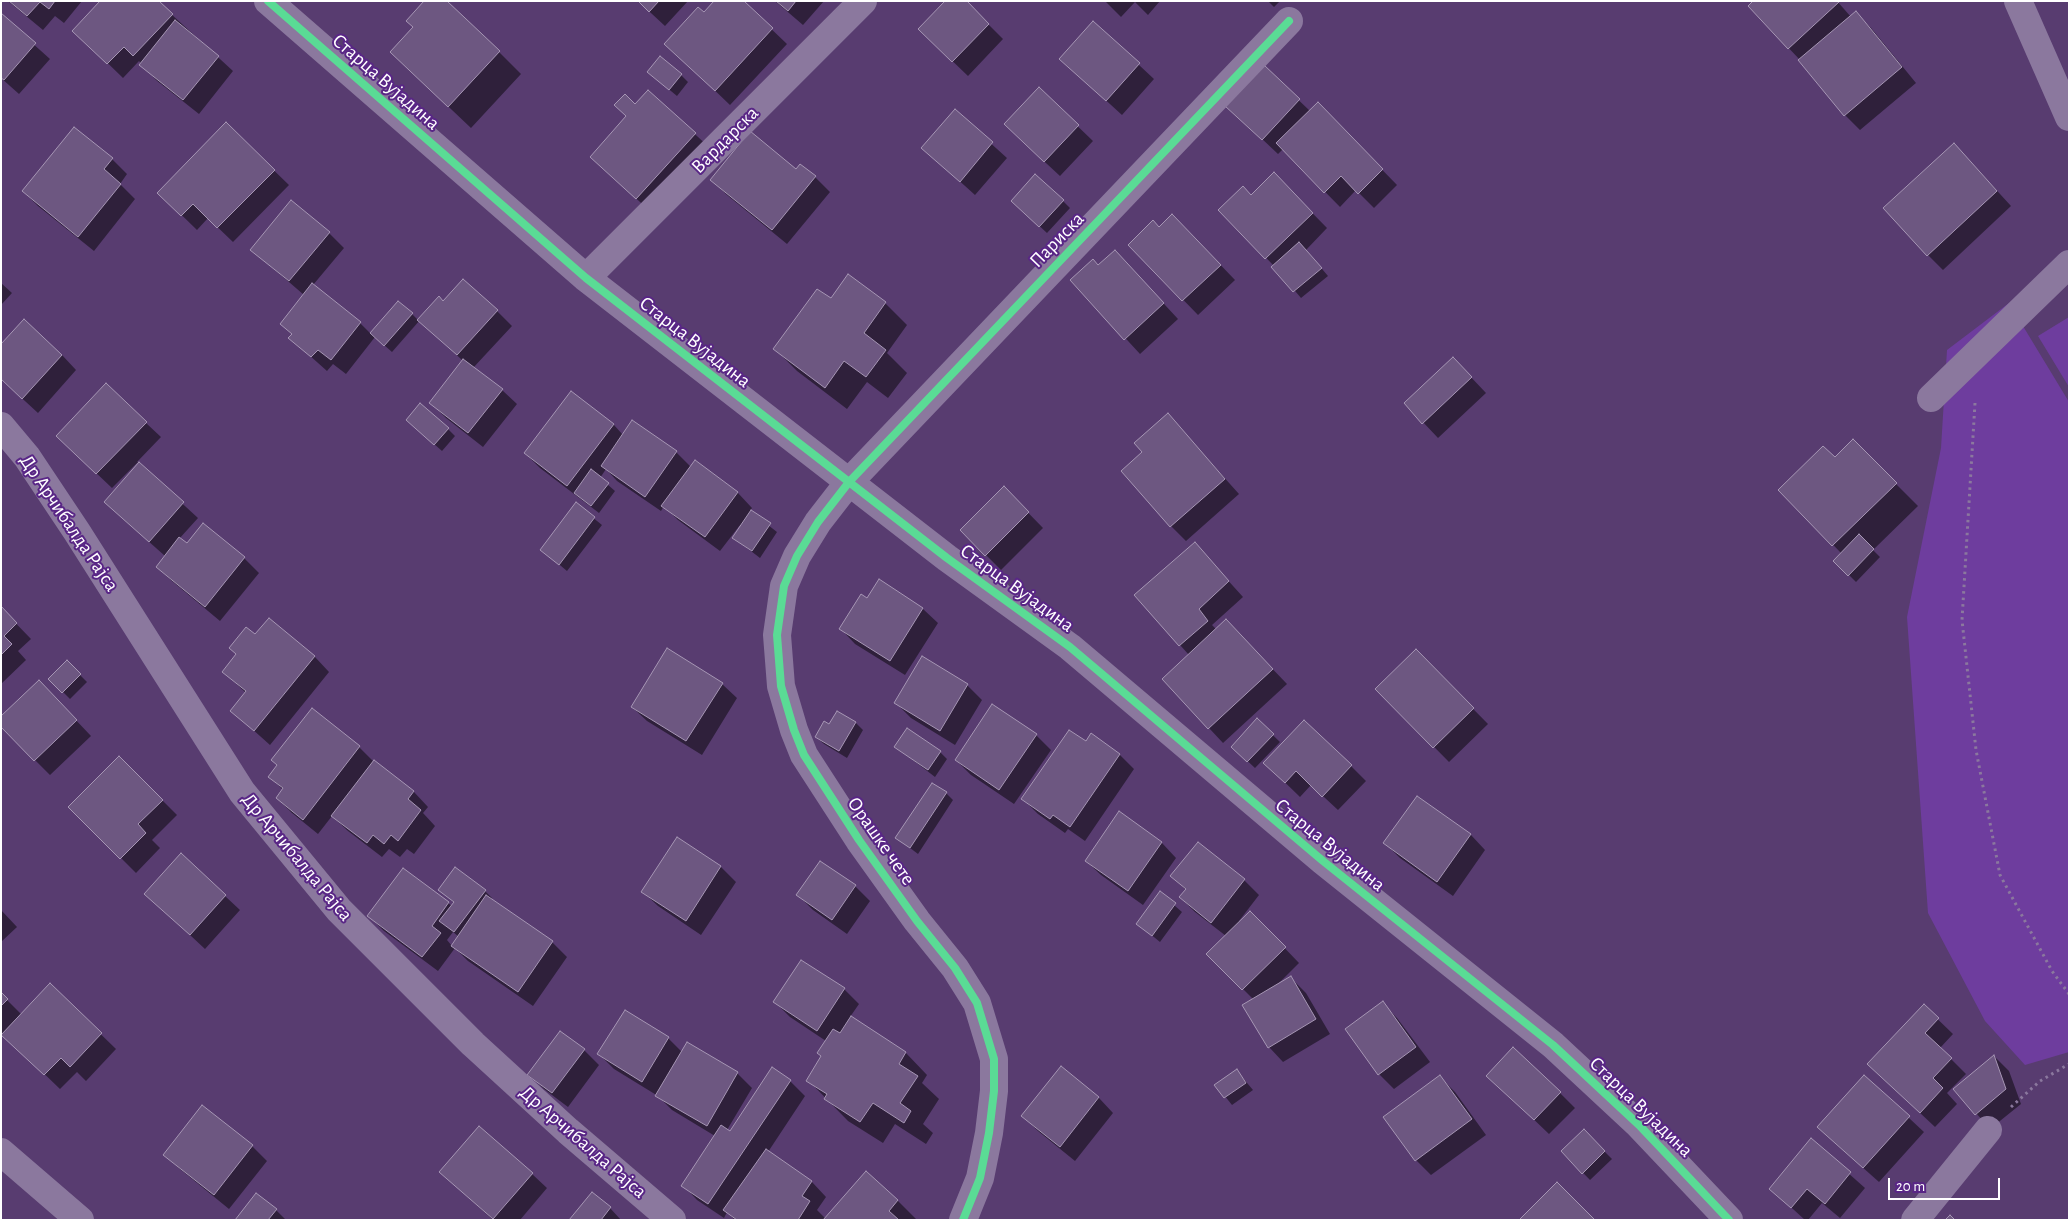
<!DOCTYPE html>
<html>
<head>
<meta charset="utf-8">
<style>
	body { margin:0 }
	#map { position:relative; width:2070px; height:1221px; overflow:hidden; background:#583c70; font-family:"Alegreya Sans",sans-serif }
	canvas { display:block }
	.frame { position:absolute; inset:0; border:2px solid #fff; pointer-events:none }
	.scale { position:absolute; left:1888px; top:1178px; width:112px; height:22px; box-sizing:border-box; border:2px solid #fff; border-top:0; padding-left:6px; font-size:15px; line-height:18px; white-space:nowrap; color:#fff; -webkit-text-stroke:4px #592686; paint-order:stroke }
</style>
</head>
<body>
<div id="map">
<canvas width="2070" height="1221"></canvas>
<div class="frame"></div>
<div class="scale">20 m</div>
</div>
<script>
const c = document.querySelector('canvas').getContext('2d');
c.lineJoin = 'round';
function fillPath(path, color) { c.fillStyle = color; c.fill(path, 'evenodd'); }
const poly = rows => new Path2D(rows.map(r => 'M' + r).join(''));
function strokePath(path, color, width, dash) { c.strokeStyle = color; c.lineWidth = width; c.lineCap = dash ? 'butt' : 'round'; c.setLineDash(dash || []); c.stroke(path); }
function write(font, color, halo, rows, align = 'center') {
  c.font = font + ' "Alegreya Sans",sans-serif'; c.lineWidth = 4; c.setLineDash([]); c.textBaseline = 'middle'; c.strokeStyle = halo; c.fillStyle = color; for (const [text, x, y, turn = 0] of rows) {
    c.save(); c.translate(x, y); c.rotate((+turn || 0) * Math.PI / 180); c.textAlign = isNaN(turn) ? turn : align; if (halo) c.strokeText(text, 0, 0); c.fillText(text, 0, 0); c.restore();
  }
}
fillPath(poly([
	[2009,303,2069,402,2069,1052,2025,1065,1985,1021,1928,913,1907,617,1941,448,1947,350],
	[2069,317,2069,387,2038,336]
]), '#6e3d9e');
fillPath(poly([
	[8,1,82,1,64,23,55,16,43,30],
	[157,1,233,71,199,114,156,80,139,61,123,78,89,45],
	[638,1,688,1,665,26],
	[742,1,787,44,730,105,681,58,704,14],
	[775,1,824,1,803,25],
	[965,1,1003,39,968,76,919,29],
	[1105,1,1160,1,1148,15,1135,2,1121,17],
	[1268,1,1280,1,1274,7],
	[1837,1,1851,17,1856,13,1871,28,1916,83,1860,130,1845,115,1800,60,1749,6],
	[1,15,50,59,19,94,1,78],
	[1094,23,1154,79,1122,115,1076,73],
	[499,52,521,74,471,128,414,74],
	[1264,67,1310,111,1318,104,1397,185,1374,208,1356,190,1340,207,1283,149,1278,154,1242,120],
	[648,72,681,75,688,82,677,96],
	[1039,89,1093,141,1060,176,1020,139],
	[648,91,710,148,652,213,591,157],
	[955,111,1007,158,975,195,923,148],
	[226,124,289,185,233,242,208,218,197,230,159,193],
	[74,128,112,159,127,174,120,184,135,199,94,251,38,206,23,191],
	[1968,159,2011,206,1943,270,1928,255],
	[1274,174,1327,228,1306,250,1328,276,1301,298,1274,266,1220,210,1252,197],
	[815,177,830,192,787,244,727,195,712,180],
	[1063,201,1070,208,1047,233,1020,208],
	[1159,228,1187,230,1235,280,1198,315,1130,245],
	[329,233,344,248,313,285,360,323,371,334,412,314,418,320,443,303,497,311,512,326,473,368,502,390,517,404,483,447,446,418,431,403,463,361,420,320,392,352,375,337,346,374,333,364,327,371,290,338,293,335,281,324,304,295,252,250],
	[1115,251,1178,319,1140,354,1072,280,1099,267],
	[849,276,885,303,907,325,887,353,907,373,888,398,867,382,847,409,797,371,775,349,831,300],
	[1,283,12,293,1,305],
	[62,355,76,370,38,413,1,379],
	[1468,374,1486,393,1438,438,1405,403],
	[571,393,614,425,623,435,633,421,676,452,691,467,696,461,738,493,752,508,750,511,777,532,760,558,734,538,742,526,740,525,720,551,678,520,664,506,661,511,617,481,606,469,600,478,615,491,599,513,540,468,525,453],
	[1168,415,1239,494,1186,541,1171,526,1144,452],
	[146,423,161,437,137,462,198,518,179,539,187,545,204,525,244,558,259,573,220,621,172,581,157,567,165,556,120,516,138,464,137,463,112,488,73,451],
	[415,427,448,429,455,436,442,451],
	[1853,441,1918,506,1873,550,1880,557,1856,582,1835,561,1842,554,1780,490,1835,459],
	[1004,488,1043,528,1001,570,961,530],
	[576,504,602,525,567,571,542,550],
	[1195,544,1243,597,1212,625,1217,630,1241,636,1287,684,1223,743,1209,728,1189,655,1136,596],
	[879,581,923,609,938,623,905,675,855,644,841,629,868,599],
	[1,608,31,639,18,651,26,660,1,684],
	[269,620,315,657,329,672,270,745,232,711,246,693,224,672],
	[1416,651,1488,724,1449,762,1377,689],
	[67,662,87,682,70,699,50,679],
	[722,684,737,698,702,755,647,721,632,707],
	[967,685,982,700,955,745,911,718,896,703],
	[54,697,91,736,50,775,35,760],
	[838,713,856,723,863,730,847,758,824,744,816,737,830,726],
	[1257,720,1280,742,1255,768,1240,754],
	[1036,735,1051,750,1014,804,971,775,956,760],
	[1086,743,1119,754,1134,769,1085,841,1068,829,1065,833,1038,814,1023,799],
	[359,747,374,762,414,792,428,807,423,813,435,826,414,854,407,849,400,857,389,849,382,857,348,831,332,816,318,834,292,813,277,798,283,790,270,776],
	[896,747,940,752,947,759,935,777],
	[119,757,177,815,152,840,160,848,136,873,70,807],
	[1265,763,1351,766,1366,781,1338,810,1311,785,1300,797],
	[946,793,953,800,918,854,897,838],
	[1417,797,1471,835,1485,850,1453,896,1400,858,1385,843],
	[1120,813,1162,843,1176,858,1143,905,1101,875,1086,861],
	[677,839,721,867,736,882,701,935,658,906,643,892],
	[1198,843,1244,880,1259,895,1239,921,1240,922,1250,912,1299,963,1277,985,1291,978,1306,993,1330,1034,1283,1062,1269,1047,1254,1000,1208,954,1226,936,1195,912,1180,897,1186,890,1172,876],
	[181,855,240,910,205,949,161,908],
	[855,886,870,901,847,934,813,910,798,895],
	[440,890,485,891,492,898,491,900,552,942,567,957,533,1006,468,961,455,948,438,971,384,931,369,916,448,903,452,906,455,903],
	[453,932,459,937,452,946,447,940],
	[1160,893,1182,912,1160,942,1138,924],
	[1,910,17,927,1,942],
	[50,985,116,1049,86,1081,77,1072,60,1089,3,1034,1,1036,1,994,22,1015],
	[844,989,859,1004,850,1017,906,1053,927,1075,922,1083,939,1099,923,1124,933,1133,926,1144,895,1124,883,1143,848,1121,808,1080,823,1057,826,1041,790,1017,775,1002],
	[1382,1003,1397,1018,1430,1062,1394,1089,1379,1074],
	[1924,1006,1953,1034,1940,1048,1966,1074,1947,1093,1957,1104,1935,1127,1884,1079],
	[625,1012,668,1038,682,1052,737,1073,752,1088,727,1130,730,1132,790,1081,805,1096,768,1152,812,1182,826,1197,817,1210,826,1219,897,1200,917,1220,735,1220,727,1212,724,1218,697,1200,683,1185,715,1136,672,1110,658,1096,614,1069,599,1054],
	[584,1050,599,1065,568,1107,544,1089,529,1074],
	[1994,1056,2009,1071,2021,1104,1990,1129,1955,1089],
	[1061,1068,1099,1098,1113,1113,1075,1161,1038,1131,1023,1116],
	[1237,1071,1253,1090,1232,1105,1216,1085],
	[1864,1076,1924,1132,1879,1182,1834,1142],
	[1440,1077,1455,1092,1486,1135,1431,1175,1416,1160],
	[1503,1090,1560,1093,1575,1108,1549,1134],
	[1591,1138,1612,1159,1590,1180,1562,1151],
	[1811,1140,1865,1188,1840,1218,1822,1203,1808,1220,1805,1220,1771,1189],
	[252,1146,267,1161,229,1209,180,1169,165,1155],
	[441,1172,532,1174,547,1188,520,1220,493,1220],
	[610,1208,621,1220,571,1220],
	[276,1210,286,1220,237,1220]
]), '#0007');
const building = poly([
	[9,1,55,1,49,9,40,2,27,16,9,1],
	[100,1,159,1,173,14,133,56,124,47,107,64,72,31,100,1],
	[424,1,447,1,500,51,448,107,390,52,413,27,406,21,424,1],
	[638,1,659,1,649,12,638,1],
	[714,1,744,1,773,28,715,91,664,44,698,7,704,12,714,1],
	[776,1,796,1,788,11,776,1],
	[945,1,967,1,989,24,952,62,918,29,945,1],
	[1753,1,1838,1,1839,2,1788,49,1748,6,1753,1],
	[1856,11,1902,67,1844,116,1798,60,1856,11],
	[1,13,36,43,4,80,1,78,1,13],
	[175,20,219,56,183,100,139,65,175,20],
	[1093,21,1140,63,1106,101,1059,59,1093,21],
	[660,56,682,74,669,90,647,72,660,56],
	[1264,65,1300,99,1262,140,1225,106,1264,65],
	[1039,87,1079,125,1044,162,1004,124,1039,87],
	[648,90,696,133,636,199,590,157,626,116,614,105,625,94,635,104,648,90],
	[1318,102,1383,169,1358,194,1341,176,1324,193,1276,143,1318,102],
	[955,109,993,142,960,182,921,148,955,109],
	[226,122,275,170,217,228,193,204,181,216,157,193,226,122],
	[74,127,113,158,104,169,121,184,78,237,22,191,74,127],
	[750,131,796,169,800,164,816,176,772,230,710,180,750,131],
	[1954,143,1997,191,1927,256,1883,208,1954,143],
	[1274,172,1313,213,1265,259,1218,210,1243,186,1251,195,1274,172],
	[1035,174,1064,200,1039,227,1011,201,1035,174],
	[291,200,330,232,289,281,250,250,291,200],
	[1172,214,1221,265,1182,301,1128,245,1153,220,1159,227,1172,214],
	[1299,242,1322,268,1293,292,1271,267,1299,242],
	[1115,250,1164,303,1124,340,1070,280,1093,259,1098,265,1115,250],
	[848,274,886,302,864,333,886,350,866,377,844,361,825,388,773,349,817,289,831,298,848,274],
	[463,279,498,310,457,355,417,320,439,296,443,301,463,279],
	[312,283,361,322,331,360,318,350,311,357,288,338,292,334,280,324,312,283],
	[398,301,413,313,384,346,370,333,398,301],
	[24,319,62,355,22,399,1,379,1,344,24,319],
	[1453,357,1472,377,1422,424,1404,403,1453,357],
	[463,359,503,389,468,433,429,403,463,359],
	[106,383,147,422,96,474,56,436,106,383],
	[571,391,614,424,567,486,524,453,571,391],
	[420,403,449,428,434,445,406,420,420,403],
	[1168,413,1225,479,1170,527,1121,471,1142,452,1134,443,1168,413],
	[632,420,677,451,645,497,601,466,632,420],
	[1853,439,1897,483,1832,546,1778,490,1823,446,1835,457,1853,439],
	[695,460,738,492,705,537,661,506,695,460],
	[139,462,184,502,149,542,104,502,139,462],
	[591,469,609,483,591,506,574,493,591,469],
	[1004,486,1029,512,985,556,960,530,1004,486],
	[576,502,595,517,559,565,540,550,576,502],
	[751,510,771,523,752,551,732,538,751,510],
	[203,523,245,557,205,607,156,567,179,537,187,543,203,523],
	[1859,534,1874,549,1848,576,1833,561,1859,534],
	[1195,542,1229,581,1199,609,1208,621,1179,646,1134,595,1195,542],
	[879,579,923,608,890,661,839,629,861,594,867,598,879,579],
	[1,606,17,623,4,636,12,644,1,655,1,606],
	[269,618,315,656,254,731,230,711,246,691,222,672,236,654,229,648,246,627,255,634,269,618],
	[1226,619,1273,669,1208,729,1162,679,1226,619],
	[667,648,723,683,686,741,631,707,667,648],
	[1416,649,1474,708,1433,748,1375,689,1416,649],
	[922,656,968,684,940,731,894,703,922,656],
	[67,660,81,674,62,693,48,679,67,660],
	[39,680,77,720,34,761,1,727,1,716,39,680],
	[992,704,1037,734,999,790,955,760,992,704],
	[312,708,360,746,303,820,276,798,283,788,268,777,277,765,271,760,312,708],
	[837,711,856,722,839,751,815,737,824,721,829,724,837,711],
	[1257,718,1274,734,1247,762,1231,747,1257,718],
	[1304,720,1352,765,1322,797,1296,771,1285,783,1263,763,1304,720],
	[907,728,941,751,928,770,894,747,907,728],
	[1069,730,1086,741,1091,733,1120,754,1070,827,1053,815,1050,819,1021,799,1069,730],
	[119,756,163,800,138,824,146,833,120,859,68,807,119,756],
	[374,760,414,791,408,799,421,810,398,841,391,835,384,844,373,835,367,843,331,816,374,760],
	[932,783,947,792,910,848,895,838,932,783],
	[1417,796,1471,834,1437,882,1383,843,1417,796],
	[1119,811,1162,842,1128,891,1085,861,1119,811],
	[677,837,721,866,686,921,641,892,677,837],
	[1198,842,1245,879,1211,923,1179,897,1186,889,1170,876,1198,842],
	[181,853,226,895,190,935,144,894,181,853],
	[820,861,856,885,832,920,796,895,820,861],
	[455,867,486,890,454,932,439,921,454,902,438,890,455,867],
	[403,868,449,902,432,926,441,933,422,957,367,916,403,868],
	[1160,891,1176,903,1152,936,1136,924,1160,891],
	[486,895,553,941,518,992,451,946,486,895],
	[1250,911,1286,947,1242,990,1206,954,1250,911],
	[801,960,845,988,817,1031,773,1002,801,960],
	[1291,976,1316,1019,1268,1048,1242,1005,1291,976],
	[50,983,102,1033,70,1067,61,1058,44,1075,1,1035,50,983],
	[1,992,8,999,1,1006,1,992],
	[1383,1001,1416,1047,1378,1075,1345,1029,1383,1001],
	[1924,1004,1939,1018,1925,1033,1952,1058,1933,1078,1943,1088,1920,1113,1867,1064,1924,1004],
	[625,1010,669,1037,642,1082,597,1054,625,1010],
	[851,1016,906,1052,899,1064,918,1076,900,1103,911,1111,904,1123,873,1103,860,1122,824,1099,827,1094,806,1081,821,1056,817,1053,833,1029,840,1033,851,1016],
	[560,1031,585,1049,552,1093,527,1075,560,1031],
	[687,1042,738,1072,707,1126,655,1096,687,1042],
	[1513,1047,1561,1092,1534,1120,1486,1076,1513,1047],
	[1994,1055,2006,1089,1975,1115,1953,1089,1994,1055],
	[1061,1066,1099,1097,1060,1147,1021,1116,1061,1066],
	[772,1067,791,1080,708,1204,681,1186,721,1125,730,1131,772,1067],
	[1237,1069,1246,1083,1224,1098,1214,1085,1237,1069],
	[1440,1075,1472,1119,1415,1161,1383,1117,1440,1075],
	[1864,1075,1910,1116,1863,1168,1817,1127,1864,1075],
	[202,1105,253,1145,214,1195,163,1155,202,1105],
	[479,1126,533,1173,493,1219,439,1172,479,1126],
	[1584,1129,1605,1151,1582,1174,1561,1151,1584,1129],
	[1811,1138,1851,1172,1825,1204,1807,1189,1791,1208,1769,1189,1811,1138],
	[766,1149,812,1181,802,1196,810,1201,798,1220,737,1220,723,1210,766,1149],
	[866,1171,898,1200,889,1211,899,1220,823,1220,866,1171],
	[1557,1182,1595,1220,1519,1220,1557,1182],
	[592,1192,611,1207,601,1220,569,1220,592,1192],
	[256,1193,277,1209,268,1220,235,1220,256,1193],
	[1950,1215,1955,1220,1945,1220,1950,1215]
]);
fillPath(building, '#6d5781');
strokePath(building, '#a696b4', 1);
strokePath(poly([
	[1975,403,1962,620,1976,750,2000,875,2052,971,2069,994],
	[2011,1107,2040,1081,2069,1064]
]), '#8b789e', 3, [2.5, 4]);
strokePath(poly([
	[268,1,586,278,947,558,1070,647,1323,861,1553,1045,1639,1125,1729,1220],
	[2018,1,2069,117],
	[586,278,863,1],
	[1931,398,2069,264],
	[1,426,27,457,77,532,242,792,339,910,473,1044,568,1131,672,1220],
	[1,1152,80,1220],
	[963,1220,980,1178,989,1133,994,1091,994,1059,977,1003,955,968,917,921,859,840,804,755,794,730,781,686,777,635,784,586,797,556,818,522,849,482,1289,21],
	[1915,1220,1988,1130]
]), '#8b789e', 28);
strokePath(poly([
	[268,1,586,278,947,558,1070,647,1323,861,1553,1045,1639,1125,1729,1220],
	[963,1220,980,1178,989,1133,994,1091,994,1059,977,1003,955,968,917,921,859,840,804,755,794,730,781,686,777,635,784,586,797,556,818,522,849,482,1289,21]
]), '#5adb95', 8);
write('20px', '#fff', '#592686', [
	["Старца Вујадина",386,82,41],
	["Вардарска",725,140,-45],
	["Париска",1057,240,-46],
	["Старца Вујадина",695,342,38],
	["Др Арчибалда Рајса",69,523,56],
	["Старца Вујадина",1017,588,36],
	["Орашке чете",881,841,55],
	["Старца Вујадина",1330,845,39],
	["Др Арчибалда Рајса",297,857,50],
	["Старца Вујадина",1641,1107,44],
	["Др Арчибалда Рајса",583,1142,41]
]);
</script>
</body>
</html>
